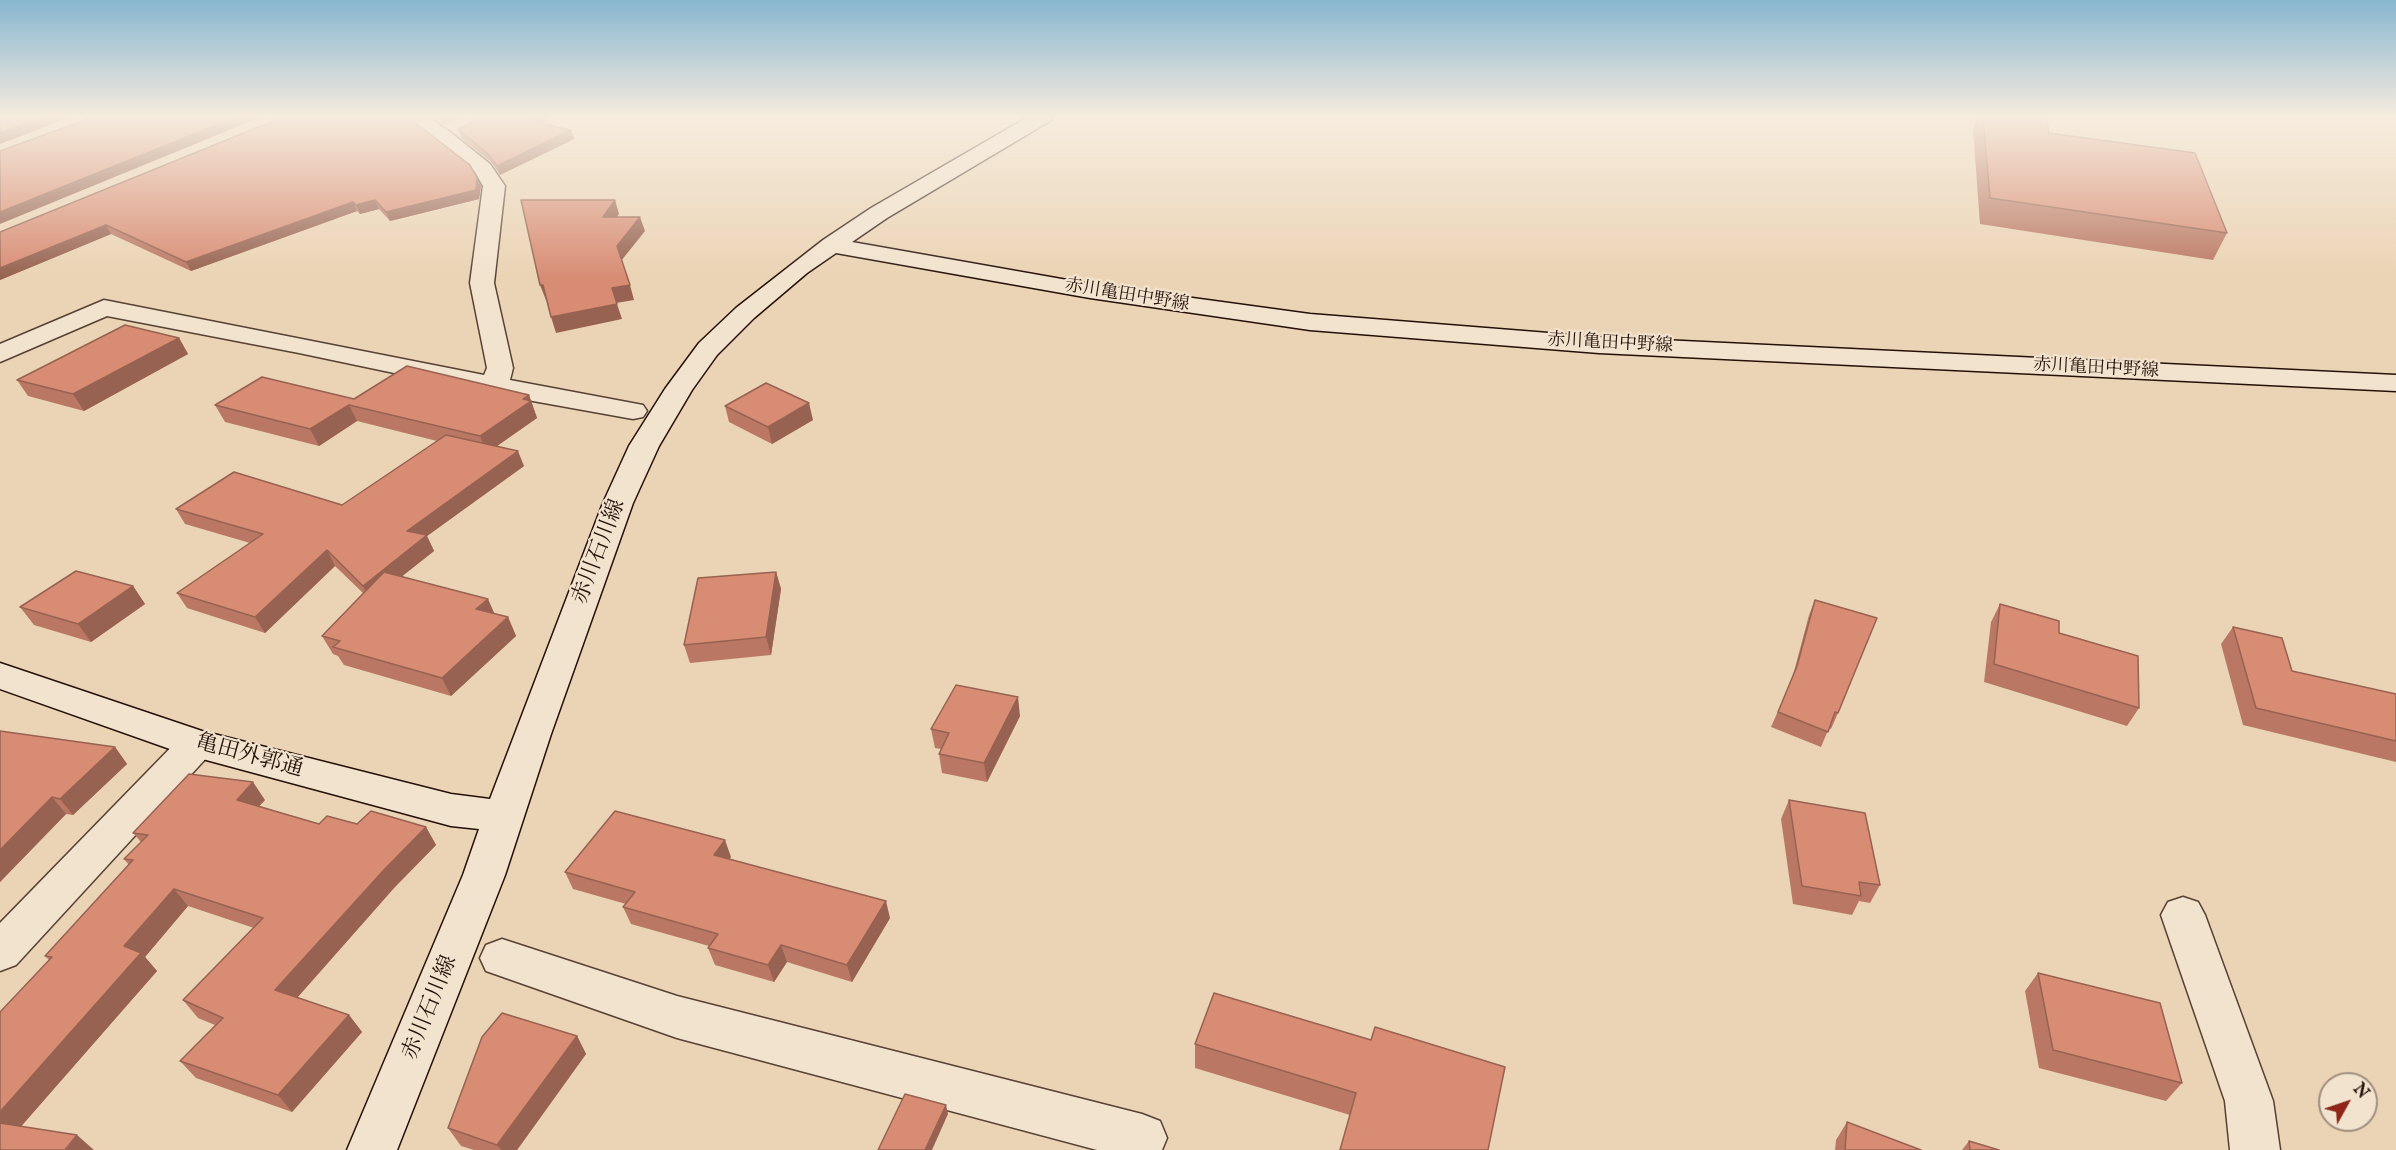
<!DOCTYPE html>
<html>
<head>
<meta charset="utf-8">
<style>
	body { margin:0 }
	#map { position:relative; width:2396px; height:1150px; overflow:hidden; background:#ebd4b5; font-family:"IM FELL English",serif }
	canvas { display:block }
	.north { position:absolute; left:2318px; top:1072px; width:60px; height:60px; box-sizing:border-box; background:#f2e3cf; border:2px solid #a08f7f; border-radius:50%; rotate:50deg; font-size:16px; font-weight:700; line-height:24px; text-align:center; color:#251008 }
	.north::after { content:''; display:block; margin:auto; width:21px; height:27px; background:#8f2418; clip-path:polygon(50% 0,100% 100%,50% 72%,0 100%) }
</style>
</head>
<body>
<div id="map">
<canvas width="2396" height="1150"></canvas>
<div class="north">N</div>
</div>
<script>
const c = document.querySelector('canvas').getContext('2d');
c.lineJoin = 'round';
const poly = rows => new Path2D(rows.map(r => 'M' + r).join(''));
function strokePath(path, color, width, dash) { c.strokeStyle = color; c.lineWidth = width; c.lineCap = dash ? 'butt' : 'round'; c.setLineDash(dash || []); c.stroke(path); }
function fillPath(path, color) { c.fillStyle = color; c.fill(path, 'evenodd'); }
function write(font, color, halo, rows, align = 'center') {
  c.font = font + ' "IM FELL English","Noto Serif JP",serif'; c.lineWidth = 4.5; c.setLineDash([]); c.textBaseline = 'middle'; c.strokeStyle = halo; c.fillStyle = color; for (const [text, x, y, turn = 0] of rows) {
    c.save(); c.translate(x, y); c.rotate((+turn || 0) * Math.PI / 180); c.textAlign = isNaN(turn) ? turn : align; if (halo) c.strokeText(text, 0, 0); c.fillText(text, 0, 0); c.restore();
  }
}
const street = poly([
	[404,117,428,117,450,132,490,164,505,186,494,283,513,368,510,380,643,405,647,411,643,417,633,419,494,394,299,353,107,316,0,362,0,344,104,300,484,375,487,368,470,283,483,186,475,172,404,117],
	[197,730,210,734,216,744,210,754,16,965,0,971,0,923,184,734,197,730],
	[2183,897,2198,902,2205,915,2273,1101,2280,1150,2230,1150,2225,1101,2161,915,2168,902,2183,897],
	[502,939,677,996,1142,1114,1160,1121,1167,1138,1162,1150,1097,1150,677,1038,486,971,480,958,486,945,502,939]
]);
const secondary = poly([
	[1028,117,1053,117,1050,121,887,218,852,242,1090,284,1310,314,1599,337,2396,375,2396,391,1599,353,1310,330,1090,298,836,253,807,273,754,318,717,355,692,390,659,446,633,503,551,734,505,875,397,1150,347,1150,463,875,479,829,451,826,184,754,0,689,0,663,202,731,451,794,490,799,603,503,629,446,665,389,699,343,736,308,823,240,871,208,1028,117]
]);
strokePath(street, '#564133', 3);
strokePath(secondary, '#251008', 3);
fillPath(street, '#f2e3cf');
fillPath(secondary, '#f2e3cf');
fillPath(poly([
	[432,117,462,117,444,125],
	[1977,117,2046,117,2049,133,2227,233,2213,260,1980,224,1973,130],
	[549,120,541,124,571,130,574,139,500,175,491,162,461,138,458,129],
	[481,186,479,199,390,221,379,209,360,214,357,211,191,271,111,234,0,280,0,232],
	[179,338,188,354,84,411,28,396,17,380],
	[529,395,537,418,497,446,524,466,427,536,434,551,402,576,495,614,508,617,516,636,451,696,344,665,338,656,333,654,322,636,363,593,335,566,265,633,187,608,177,593,250,543,185,524,176,509,342,505,437,441,357,421,319,446,225,422,215,405,354,399],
	[725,406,813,420,772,444,729,422],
	[776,572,781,589,771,655,690,663,684,645],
	[133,586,145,604,91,642,34,625,20,607],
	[1815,600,1838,713,1831,729,1829,728,1821,747,1771,727,1792,679,1809,615],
	[2000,604,2059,633,2139,708,2127,726,1984,682,1991,622],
	[2233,627,2292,671,2396,694,2396,762,2243,725,2221,644],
	[1020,716,987,782,942,773,939,754,941,749,935,748,931,729],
	[0,731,115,747,127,764,73,815,66,814,0,882],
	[265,800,259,806,319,824,357,824,426,827,436,845,394,888,297,998,349,1015,362,1032,292,1112,196,1078,180,1061,215,1025,198,1018,183,1000,254,928,188,906,145,957,157,971,0,1150,49,960,45,956,129,865,124,859,141,842,133,833],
	[1789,800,1880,885,1870,903,1859,901,1852,915,1793,904,1781,819],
	[731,857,729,859,890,918,852,982,787,962,774,982,715,965,708,948,709,946,631,924,623,907,626,904,573,889,565,872],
	[2038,973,2182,1083,2166,1101,2039,1068,2025,991],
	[1214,993,1488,1150,1350,1115,1195,1068,1195,1044],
	[577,1036,586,1054,517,1150,474,1150,461,1146,448,1128],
	[1847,1122,1921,1150,1835,1150,1836,1140],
	[1969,1141,1999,1150,1962,1150]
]), '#ba7864');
fillPath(poly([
	[43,117,71,117,0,144,0,133],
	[236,117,261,117,0,224,0,212],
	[441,117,462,117,444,125],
	[534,117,548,117,549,120,530,129,527,121],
	[571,130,574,139,500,175,497,166],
	[477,178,481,186,479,199,390,221,386,212],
	[375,200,379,209,360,214,356,205],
	[615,200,619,214,607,231,603,217],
	[353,202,357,211,191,271,186,262],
	[640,217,645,231,621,261,617,246],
	[106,225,111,234,0,280,0,268],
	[540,285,543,285,548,300,546,300],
	[630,285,634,300,616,303,612,288],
	[617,304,622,319,556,333,551,317],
	[179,338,188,354,84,411,73,394],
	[529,395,537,418,487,453,480,436,523,399],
	[809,403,813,420,772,444,768,427],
	[349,405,357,421,319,446,310,429],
	[518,451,524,466,427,536,434,551,371,601,363,586,407,531],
	[327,550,335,566,265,633,255,617],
	[776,572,781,589,771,655,766,637],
	[133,586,145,604,91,642,78,624],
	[488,599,496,617,476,609],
	[508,617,516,636,451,696,442,678],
	[1018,697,1020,716,987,782,984,763],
	[115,747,127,764,73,815,60,799],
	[253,782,265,800,249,817,237,800],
	[52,797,66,814,0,882,0,850],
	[426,827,436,845,394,888,288,1008,275,990,383,871],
	[725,840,731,857,720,872,714,855],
	[174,889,188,906,145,957,157,971,11,1138,0,1129,0,1112,124,946],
	[886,901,890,918,852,982,847,965],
	[781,945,787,962,774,982,768,965],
	[349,1015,362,1032,292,1112,278,1095],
	[577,1036,586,1054,517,1150,501,1150,497,1145],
	[946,1105,948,1114,932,1150,925,1150],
	[77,1135,94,1150,66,1150]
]), '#976251');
const building = poly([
	[0,117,43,117,0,133,0,117],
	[93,117,236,117,0,212,0,151,93,117],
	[283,117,408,117,470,165,477,178,476,190,386,212,375,200,356,205,353,202,186,262,106,225,0,268,0,232,283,117],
	[483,117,534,117,527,121,571,130,497,166,488,154,458,129,483,117],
	[1983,117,2046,117,2049,133,2195,153,2227,233,1990,198,1983,117],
	[521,200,615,200,603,217,640,217,617,246,630,285,612,288,617,304,551,317,543,285,540,285,521,200],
	[125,325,179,338,73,394,17,380,125,325],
	[407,366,529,395,523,399,531,401,480,436,349,405,310,429,215,405,262,377,354,399,407,366],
	[766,383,809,403,768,427,725,406,766,383],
	[446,435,518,451,407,531,427,535,363,586,327,550,255,617,177,593,263,534,176,509,234,472,342,505,446,435],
	[76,571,133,586,78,624,20,607,76,571],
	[384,572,488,599,476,609,508,617,442,678,333,647,340,641,322,636,384,572],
	[776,572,766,637,684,645,698,578,776,572],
	[1815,600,1877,618,1838,713,1835,712,1828,732,1778,712,1797,666,1815,600],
	[2000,604,2059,621,2059,633,2138,656,2139,708,1994,664,2000,604],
	[2233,627,2282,638,2292,671,2396,694,2396,741,2256,708,2233,627],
	[956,685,1018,697,984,763,939,754,949,733,931,729,956,685],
	[0,731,115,747,60,799,52,797,0,850,0,731],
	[189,774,253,782,237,800,319,824,327,816,357,824,371,811,426,827,383,871,275,990,349,1015,278,1095,180,1061,223,1018,183,1000,263,918,174,889,124,946,141,953,0,1112,0,1012,52,957,45,956,133,860,124,859,148,835,133,833,189,774],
	[1789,800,1865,813,1880,885,1859,882,1861,896,1802,886,1789,800],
	[615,811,725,840,714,855,886,901,847,965,781,945,768,965,708,948,718,934,623,907,635,892,565,872,615,811],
	[2038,973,2160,1003,2182,1083,2053,1050,2038,973],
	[1214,993,1371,1040,1375,1027,1505,1067,1488,1150,1340,1150,1356,1093,1195,1044,1214,993],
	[502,1013,577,1036,497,1145,448,1128,482,1037,502,1013],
	[905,1094,946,1105,925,1150,878,1150,905,1094],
	[1847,1122,1921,1150,1845,1150,1847,1122],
	[0,1123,77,1135,65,1150,67,1150,0,1150,0,1123],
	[1969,1141,1999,1150,1970,1150,1969,1141]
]);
fillPath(building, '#d88c74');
strokePath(building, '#976251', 1.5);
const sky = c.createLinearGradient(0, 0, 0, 278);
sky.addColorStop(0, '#88b6d0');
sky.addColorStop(0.42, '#f6ecde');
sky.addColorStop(1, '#f6ecde00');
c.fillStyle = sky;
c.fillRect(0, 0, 2396, 278);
write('18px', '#251008', '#f2e3cf', [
	["赤川亀田中野線",1127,296,9],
	["赤川亀田中野線",1610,344,3],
	["赤川亀田中野線",2096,369,3]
]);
write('22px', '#251008', '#f2e3cf', [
	["赤川石川線",600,552,-69],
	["亀田外郭通",249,757,15],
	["赤川石川線",431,1008,-68]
]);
</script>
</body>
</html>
